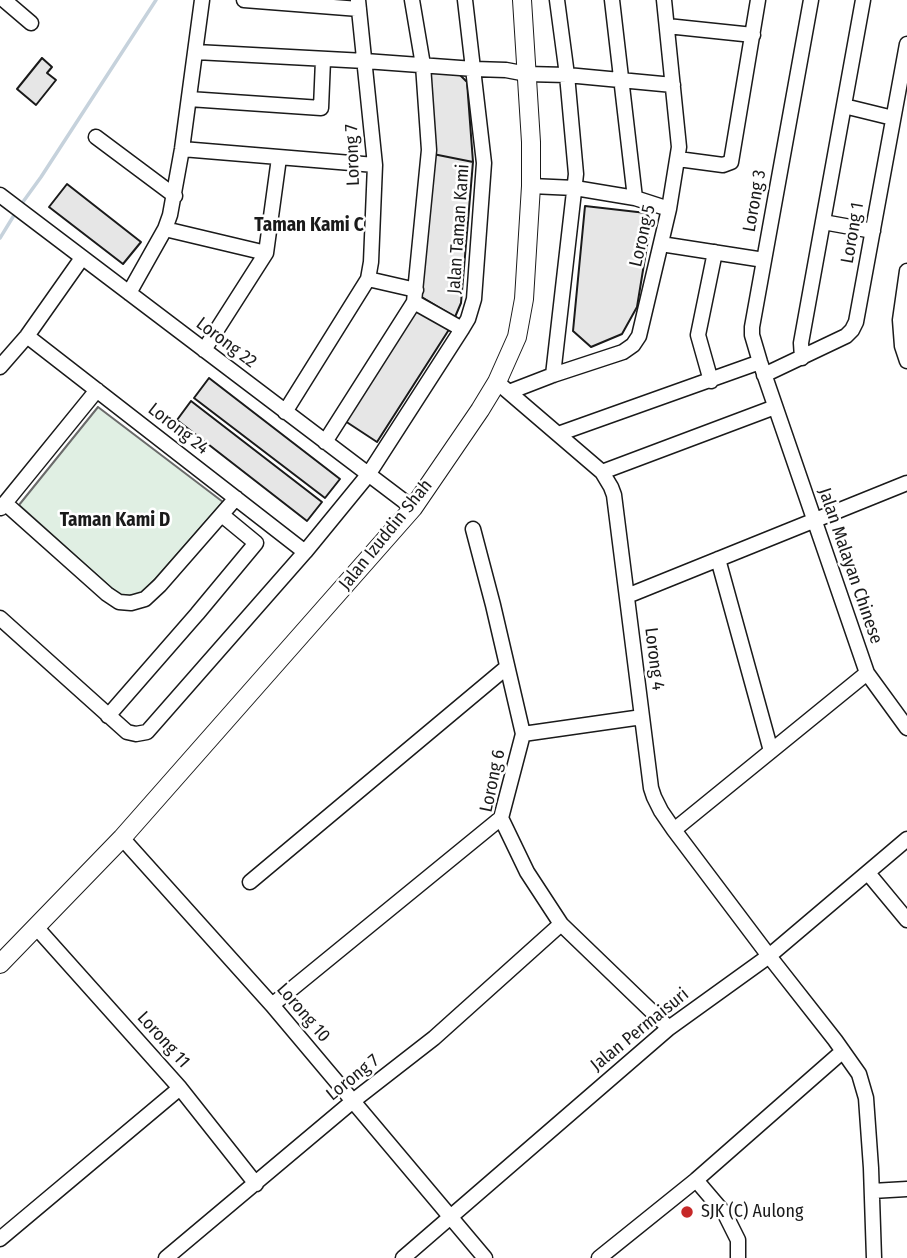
<!DOCTYPE html>
<html>
<head>
<meta charset="utf-8">
<style>
	body { margin:0 }
	canvas { display:block; background:#fff }
</style>
</head>
<body>
<canvas width="907" height="1258"></canvas>
<script>
const c = document.querySelector('canvas').getContext('2d');
c.lineJoin = 'round';
function fillPath(path, color) { c.fillStyle = color; c.fill(path, 'evenodd'); }
const poly = rows => new Path2D(rows.map(r => 'M' + r).join(''));
function strokePath(path, color, width, dash) { c.strokeStyle = color; c.lineWidth = width; c.lineCap = dash ? 'butt' : 'round'; c.setLineDash(dash || []); c.stroke(path); }
function write(font, color, halo, rows, align = 'center') {
  c.font = font + ' "Fira Sans Condensed",sans-serif'; c.lineWidth = 5; c.setLineDash([]); c.textBaseline = 'middle'; c.strokeStyle = halo; c.fillStyle = color; for (const [text, x, y, turn = 0] of rows) {
    c.save(); c.translate(x, y); c.rotate((+turn || 0) * Math.PI / 180); c.textAlign = isNaN(turn) ? turn : align; if (halo) c.strokeText(text, 0, 0); c.fillText(text, 0, 0); c.restore();
  }
}
const green = poly([
	[98,407,223,502,143,593,131,596,119,595,19,505,98,407]
]);
fillPath(green, '#e0efe3');
strokePath(green, '#6a6a6a', 2);
strokePath(poly([
	[20,206,41,177,156,0],
	[0,238,16,212]
]), '#c6d2dc', 3.5);
const building = poly([
	[42,58,52,67,47,73,56,80,36,105,17,89,42,58],
	[456,71,467,82,473,162,433,154,429,81,431,72,456,71],
	[433,154,473,162,461,303,455,317,420,296,433,154],
	[67,184,141,242,123,264,49,207,67,184],
	[585,206,646,213,651,221,637,307,622,334,591,347,573,331,585,206],
	[415,305,450,328,377,442,342,419,415,305],
	[209,378,340,479,325,498,194,398,209,378],
	[191,401,322,502,307,521,177,420,191,401]
]);
fillPath(building, '#e6e6e6');
strokePath(building, '#1a1a1a', 2);
const minor = poly([
	[4,0,31,23],
	[244,0,359,9],
	[612,0,635,198],
	[811,0,752,327,752,335,760,362,867,673,907,728],
	[667,26,753,35],
	[196,52,365,61,474,69,506,70,527,74,567,75,673,85],
	[189,99,321,108,323,60],
	[844,106,893,118],
	[96,137,175,196],
	[182,149,375,165],
	[678,159,723,165,731,162,758,0],
	[531,186,575,188,635,198,669,209],
	[0,195,413,508],
	[823,222,873,231],
	[165,229,266,253],
	[661,244,764,260],
	[907,271,900,320,902,346,907,361],
	[368,279,416,290],
	[129,293,165,229,170,215,182,149,202,0],
	[414,302,462,329],
	[27,336,305,552],
	[204,350,266,253,279,158],
	[802,358,801,343,863,0],
	[0,367,27,336,82,258],
	[553,375,576,174,567,75,557,0],
	[764,375,846,336,852,330,856,322,907,44],
	[711,381,698,335,715,252],
	[497,382,602,472,611,487,614,495,651,788,654,797,661,811,674,830,769,956,835,1040,859,1074,866,1098,871,1168,874,1258],
	[509,392,553,375,623,352,633,345,639,336,669,209,679,147,664,0],
	[285,412,368,279,371,262,375,165,358,0],
	[558,434,760,362],
	[325,442,414,302,429,150,423,65,412,0],
	[602,472,775,407],
	[5,503,107,594,119,602,131,603,145,599,160,585,236,498],
	[1,508,97,390],
	[473,529,493,605,523,734,501,818,527,872,561,924,669,1028],
	[718,559,771,751],
	[627,596,907,483],
	[0,618,127,732,136,734,147,732,305,552,368,475,462,329,468,319,474,299,484,163,465,0],
	[108,716,197,614,256,543,222,515],
	[523,734,642,717],
	[674,830,867,673],
	[122,838,272,1005,485,1258],
	[868,873,907,920],
	[250,882,507,667],
	[36,927,180,1088,256,1184],
	[272,1005,501,818],
	[696,1180,725,1214,738,1240,738,1258],
	[872,1191,907,1189],
	[0,1239,180,1088],
	[166,1258,353,1101,434,1038,561,924],
	[403,1258,669,1028,769,956,907,839],
	[599,1258,696,1180,843,1051]
]);
const major = poly([
	[0,964,122,838,413,508,480,410,497,382,517,337,524,299,531,186,531,142,522,0]
]);
strokePath(minor, '#1a1a1a', 17);
strokePath(major, '#1a1a1a', 20);
strokePath(minor, '#fff', 14);
strokePath(major, '#fff', 18);
for (const [x, y, r, color] of [
	[687,1212,7,"#c62828"]
]) { const dot = new Path2D(); dot.arc(x, y, r, 0, 2 * Math.PI); c.fillStyle = color; c.fill(dot); strokePath(dot, '#fff', 2.5); }
write('18px', '#1a1a1a', '#fff', [
	["Lorong 7",353,155,-92],
	["Lorong 3",755,201,-80],
	["Jalan Taman Kami",459,229,-86],
	["Lorong 1",853,233,-80],
	["Lorong 5",643,236,-77],
	["Lorong 22",226,343,37],
	["Lorong 24",178,429,38],
	["Jalan Izuddin Shah",386,535,-51],
	["Jalan Malayan Chinese",850,566,71],
	["Lorong 4",654,659,83],
	["Lorong 6",493,781,-78],
	["Lorong 10",303,1013,49],
	["Jalan Permaisuri",640,1030,-39],
	["Lorong 11",163,1040,48],
	["Lorong 7",353,1078,-39]
]);
write('18px', '#1a1a1a', '#fff', [
	["SJK (C) Aulong",701,1212]
], 'left');
write('bold 19px', '#1a1a1a', '#fff', [
	["Taman Kami C",309,226],
	["Taman Kami D",115,521]
]);
</script>
</body>
</html>
